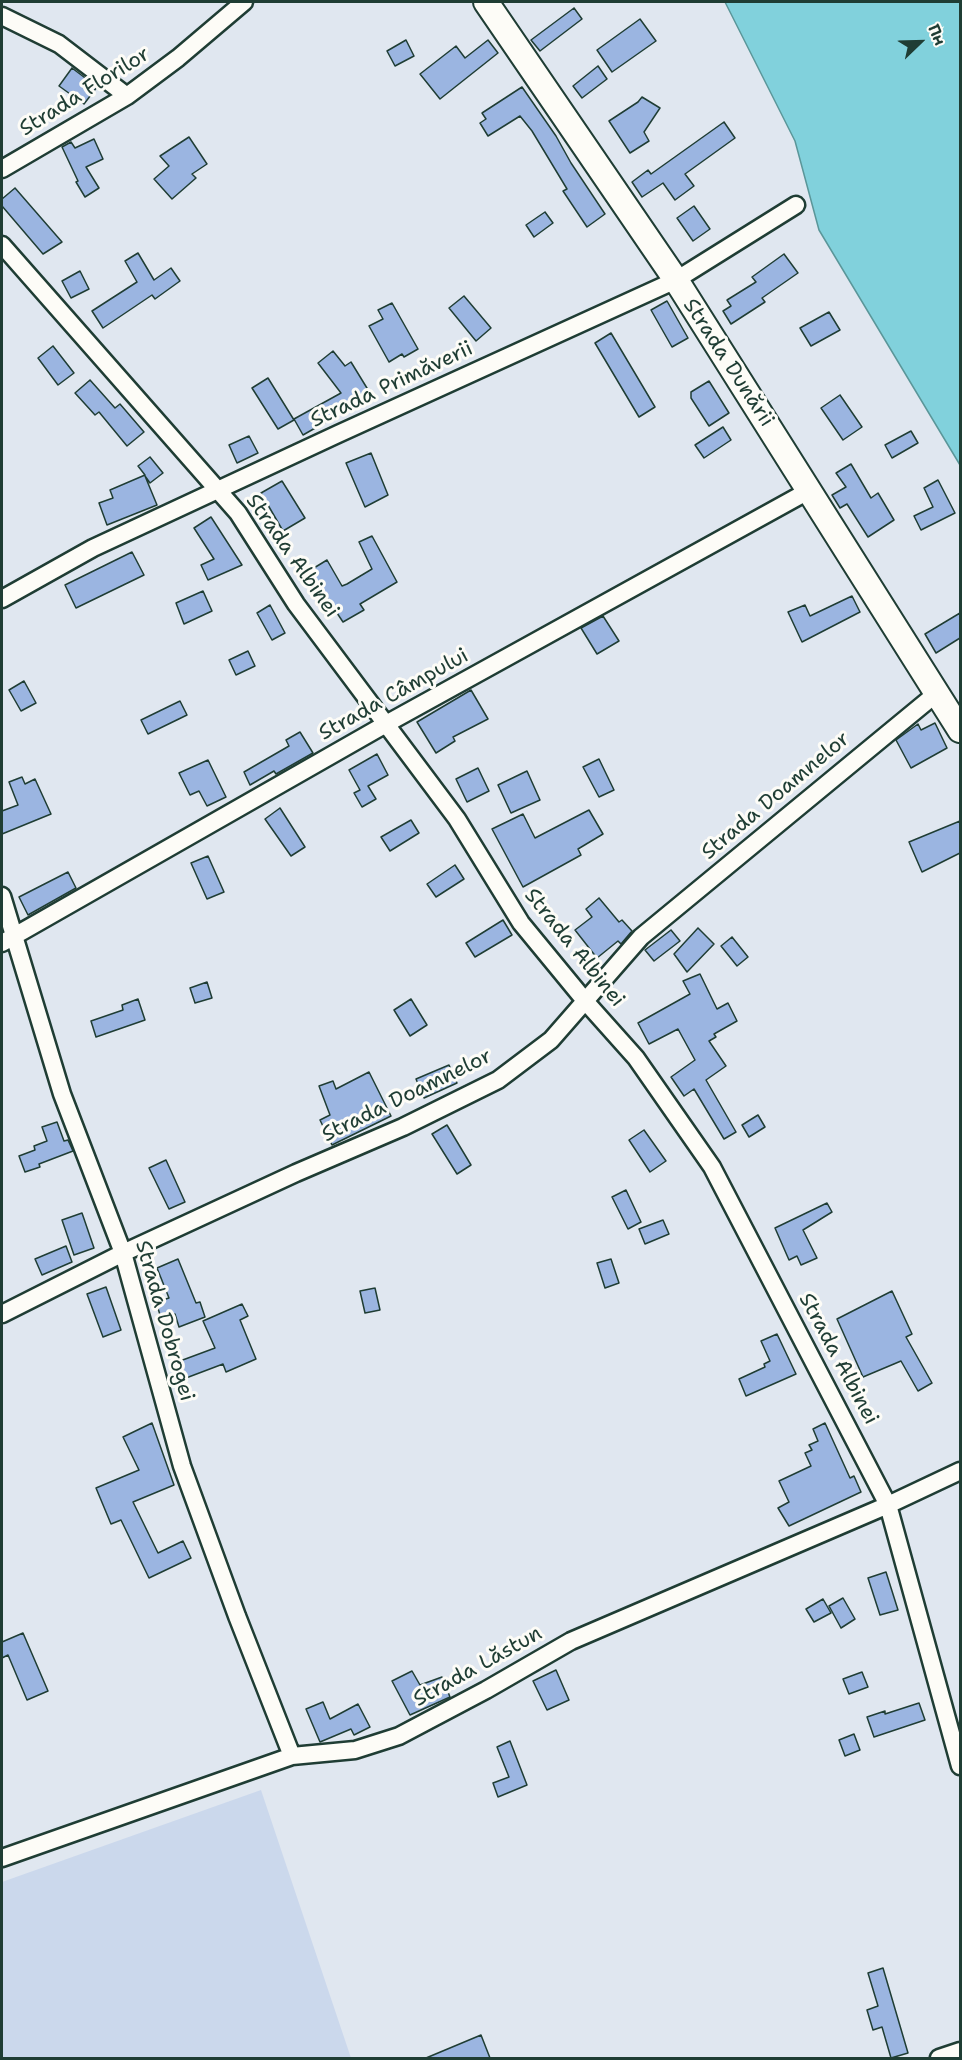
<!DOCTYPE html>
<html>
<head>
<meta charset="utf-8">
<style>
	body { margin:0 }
	#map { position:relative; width:962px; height:2060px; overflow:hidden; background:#e0e7f0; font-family:"Shantell Sans",sans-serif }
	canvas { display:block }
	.frame { position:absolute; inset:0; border:3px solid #1f3d34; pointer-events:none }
	.north { position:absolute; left:890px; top:12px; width:60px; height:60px; -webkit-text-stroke:4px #fdfcf7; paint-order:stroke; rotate:67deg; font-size:16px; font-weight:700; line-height:24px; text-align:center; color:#1f3d34 }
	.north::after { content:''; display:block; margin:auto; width:21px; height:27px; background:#1f3d34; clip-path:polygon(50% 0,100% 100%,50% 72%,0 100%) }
</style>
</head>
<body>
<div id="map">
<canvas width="962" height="2060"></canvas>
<div class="frame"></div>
<div class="north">Пн</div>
</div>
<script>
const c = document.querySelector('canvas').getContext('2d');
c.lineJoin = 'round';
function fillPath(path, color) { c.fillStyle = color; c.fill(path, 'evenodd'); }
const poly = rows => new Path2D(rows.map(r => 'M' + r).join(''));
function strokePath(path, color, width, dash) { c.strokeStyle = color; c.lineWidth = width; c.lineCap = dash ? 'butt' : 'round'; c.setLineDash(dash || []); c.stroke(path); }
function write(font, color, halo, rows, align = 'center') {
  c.font = font + ' "Shantell Sans",sans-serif'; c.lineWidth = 6; c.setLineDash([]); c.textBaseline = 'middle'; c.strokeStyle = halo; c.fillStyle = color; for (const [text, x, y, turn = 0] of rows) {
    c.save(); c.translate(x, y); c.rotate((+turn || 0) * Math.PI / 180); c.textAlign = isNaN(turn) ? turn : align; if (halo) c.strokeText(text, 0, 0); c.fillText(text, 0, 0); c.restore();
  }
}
fillPath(poly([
	[261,1790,351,2058,2,2058,2,1882]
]), '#cbd8ec');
const water = poly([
	[725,2,960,2,960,465,819,230,795,141,725,2]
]);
fillPath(water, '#81d1dc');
strokePath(water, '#5a9699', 1.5);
const building = poly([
	[574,8,582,19,540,51,531,40,574,8],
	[640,19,656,41,612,72,597,50,640,19],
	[406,40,414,56,395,66,387,51,406,40],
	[488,40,498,53,440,99,420,74,456,46,465,58,488,40],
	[598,66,607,79,582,98,573,86,598,66],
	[72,68,97,87,84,104,59,86,72,68],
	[522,87,556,136,571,163,605,214,587,227,563,191,567,189,532,131,520,116,488,136,480,123,486,119,482,113,522,87],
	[642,97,660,108,644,132,649,141,630,153,609,121,638,102,642,97],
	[724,122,735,138,685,174,694,186,675,200,663,183,642,197,632,182,648,170,651,174,724,122],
	[189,137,207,164,192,174,196,178,172,199,154,179,169,166,160,156,189,137],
	[94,139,103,159,86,167,99,188,85,197,76,182,78,181,62,147,71,142,75,148,94,139],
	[15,188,62,242,43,254,2,206,2,199,15,188],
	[694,206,710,229,693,241,677,218,694,206],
	[545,212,553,223,534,237,526,225,545,212],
	[138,253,154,280,171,268,180,281,155,299,152,295,103,328,92,311,137,282,125,261,138,253],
	[784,254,798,273,762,298,765,302,731,324,723,311,731,306,727,300,756,282,752,277,784,254],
	[80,271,89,289,71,298,62,281,80,271],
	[464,296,491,328,476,341,449,308,464,296],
	[667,301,688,338,672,347,651,310,667,301],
	[392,303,418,349,404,357,402,354,389,362,369,326,383,319,378,310,392,303],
	[829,312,840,330,811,346,800,328,829,312],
	[611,333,655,407,639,417,595,343,611,333],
	[53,346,74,373,58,385,38,358,53,346],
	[333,351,345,366,351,362,370,393,337,414,338,415,303,435,294,419,341,393,318,363,333,351],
	[268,378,294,420,278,429,252,388,268,378],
	[90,380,115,408,120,404,144,432,127,446,99,412,95,415,75,393,90,380],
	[709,381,729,413,709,426,691,398,691,392,709,381],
	[840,395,862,427,843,440,821,408,840,395],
	[723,427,731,440,704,458,695,445,723,427],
	[911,431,918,443,892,458,885,445,911,431],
	[249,436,258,453,237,463,229,445,249,436],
	[371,453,388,495,365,507,346,463,371,453],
	[150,457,163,473,150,483,145,476,157,505,107,525,99,503,113,498,110,490,145,475,138,466,150,457],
	[851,464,871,498,878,493,894,520,868,537,847,504,840,508,832,495,846,487,836,473,851,464],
	[938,480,955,513,921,530,914,516,933,507,924,488,938,480],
	[282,481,305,518,283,531,261,493,282,481],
	[211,517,242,565,208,580,201,565,214,559,194,528,211,517],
	[372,536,397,582,360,604,364,610,343,622,309,571,327,560,342,586,347,584,372,569,359,542,372,536],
	[132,552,144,575,76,608,65,585,132,552],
	[203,591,212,611,184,624,176,603,203,591],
	[852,596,860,612,802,642,788,612,805,605,810,616,852,596],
	[270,605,285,633,272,640,257,613,270,605],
	[960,613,960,638,936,653,925,634,960,613],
	[603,616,619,641,597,654,581,628,603,616],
	[248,651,255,666,236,675,229,660,248,651],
	[24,681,36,703,21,711,9,690,24,681],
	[471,690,488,719,453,737,455,741,436,753,417,722,471,690],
	[180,701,187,715,148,734,141,720,180,701],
	[935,723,947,748,911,768,896,740,918,724,921,730,935,723],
	[300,732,313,753,276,774,274,771,250,785,244,772,289,746,286,740,300,732],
	[377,754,388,775,368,786,376,799,362,807,354,793,360,790,349,770,377,754],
	[599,759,614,790,599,797,583,767,599,759],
	[208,760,226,797,207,806,199,791,190,795,179,773,208,760],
	[478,768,489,791,467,802,456,779,478,768],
	[527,771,540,800,511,813,498,785,527,771],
	[22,777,25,784,35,779,51,814,2,834,2,811,18,805,9,782,22,777],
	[280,808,305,847,291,856,265,819,280,808],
	[589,810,603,834,578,849,581,855,523,887,492,829,523,814,535,838,589,810],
	[411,820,419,833,390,851,381,837,411,820],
	[960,821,960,853,922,872,909,842,960,821],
	[208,856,224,892,207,899,191,863,208,856],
	[455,865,464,879,436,897,427,884,455,865],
	[68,872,76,888,28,915,19,897,68,872],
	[599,898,619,922,622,920,632,931,621,944,618,941,597,958,575,930,592,917,586,909,599,898],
	[503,920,512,935,475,957,466,943,503,920],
	[698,928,714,944,687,972,674,954,698,928],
	[671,930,680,941,654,961,645,950,671,930],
	[732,937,748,957,737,966,721,946,732,937],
	[700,974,717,1009,728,1003,737,1021,714,1034,716,1037,709,1041,726,1066,706,1080,736,1132,724,1139,694,1089,684,1096,671,1077,695,1060,678,1029,649,1044,638,1023,690,994,683,981,700,974],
	[207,982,212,998,195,1003,190,988,207,982],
	[138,999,145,1020,96,1037,91,1021,123,1010,122,1005,138,999],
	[411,999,427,1025,410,1036,394,1010,411,999],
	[449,1065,457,1083,424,1098,416,1079,449,1065],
	[369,1072,391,1116,332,1145,320,1120,330,1115,319,1086,333,1081,336,1089,369,1072],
	[758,1115,765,1127,749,1137,742,1125,758,1115],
	[57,1122,64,1141,68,1140,73,1151,39,1164,40,1167,25,1172,19,1156,35,1150,34,1146,47,1141,42,1127,57,1122],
	[447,1125,471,1165,457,1174,432,1134,447,1125],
	[644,1130,666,1161,650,1172,629,1140,644,1130],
	[166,1160,185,1202,169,1209,149,1168,166,1160],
	[626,1190,641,1222,628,1229,612,1197,626,1190],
	[827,1203,832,1212,803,1230,817,1258,801,1265,797,1256,789,1260,775,1228,827,1203],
	[82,1213,94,1248,74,1255,62,1220,82,1213],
	[663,1220,669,1234,645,1244,639,1229,663,1220],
	[66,1246,72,1262,42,1275,35,1259,66,1246],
	[178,1259,196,1303,200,1302,205,1317,179,1327,175,1314,161,1318,156,1302,169,1298,157,1268,178,1259],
	[611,1259,619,1283,605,1288,597,1263,611,1259],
	[106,1287,121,1330,103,1337,87,1294,106,1287],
	[375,1288,380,1310,365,1313,360,1291,375,1288],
	[892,1291,912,1334,906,1337,932,1383,918,1391,901,1361,863,1377,837,1319,892,1291],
	[242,1304,248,1316,240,1320,256,1359,226,1372,223,1364,186,1378,180,1361,215,1348,203,1321,242,1304],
	[777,1334,796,1374,746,1396,739,1379,765,1367,764,1364,770,1361,761,1341,777,1334],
	[152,1423,174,1485,133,1502,158,1553,183,1541,191,1558,149,1578,121,1520,111,1524,96,1488,139,1470,123,1437,152,1423],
	[825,1423,850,1478,854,1476,861,1492,789,1526,778,1508,789,1502,779,1481,811,1466,805,1453,812,1450,809,1445,818,1441,813,1429,825,1423],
	[886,1572,898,1610,880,1615,868,1578,886,1572],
	[843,1598,855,1619,841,1628,829,1606,843,1598],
	[823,1599,831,1613,814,1622,806,1609,823,1599],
	[23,1633,48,1691,27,1700,8,1655,2,1658,2,1642,23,1633],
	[556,1670,569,1700,547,1710,533,1681,556,1670],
	[412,1671,420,1685,442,1677,450,1697,410,1715,392,1681,412,1671],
	[862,1672,868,1687,849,1694,843,1679,862,1672],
	[323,1702,330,1719,358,1704,370,1727,354,1735,351,1729,320,1742,306,1709,323,1702],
	[919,1703,925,1720,874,1737,867,1717,885,1711,885,1714,919,1703],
	[854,1734,860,1750,845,1756,839,1740,854,1734],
	[510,1741,527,1785,498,1797,493,1783,509,1777,497,1747,510,1741],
	[883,1968,908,2053,891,2058,882,2027,873,2030,867,2010,878,2006,868,1973,883,1968],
	[481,2035,490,2058,426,2058,481,2035]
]);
fillPath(building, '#9bb5e1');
strokePath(building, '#1f3d34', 1.5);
const minor = poly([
	[2,16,59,44,127,96],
	[2,169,127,96,178,58,244,2],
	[2,245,238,513,296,604,457,819,521,923,586,1002,636,1058,712,1167,888,1505,960,1766],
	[2,599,93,548,338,434,676,280,796,205],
	[2,896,62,1094,123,1253,182,1466,237,1616,292,1756],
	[2,943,386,724,810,490],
	[2,1314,123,1253,296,1173,403,1127,498,1080,551,1040,641,937,937,693],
	[2,1858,292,1756,355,1750,399,1736,486,1690,571,1641,888,1505,960,1471],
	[939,2058,960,2051]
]);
const secondary = poly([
	[486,2,676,280,960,730]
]);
strokePath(minor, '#1f3d34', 21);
strokePath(secondary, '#1f3d34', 28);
strokePath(minor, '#fdfcf7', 16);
strokePath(secondary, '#fdfcf7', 24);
write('21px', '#1f3d34', '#fdfcf7', [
	["Strada Florilor",85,92,-32],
	["Strada Dunării",728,363,57],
	["Strada Primăverii",392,385,-25],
	["Strada Albinei",292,556,55],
	["Strada Câmpului",394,695,-29],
	["Strada Doamnelor",776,796,-40],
	["Strada Albinei",574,948,51],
	["Strada Doamnelor",407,1096,-26],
	["Strada Dobrogei",164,1321,74],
	["Strada Albinei",838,1359,62],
	["Strada Lăstun",478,1667,-29]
]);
</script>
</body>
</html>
